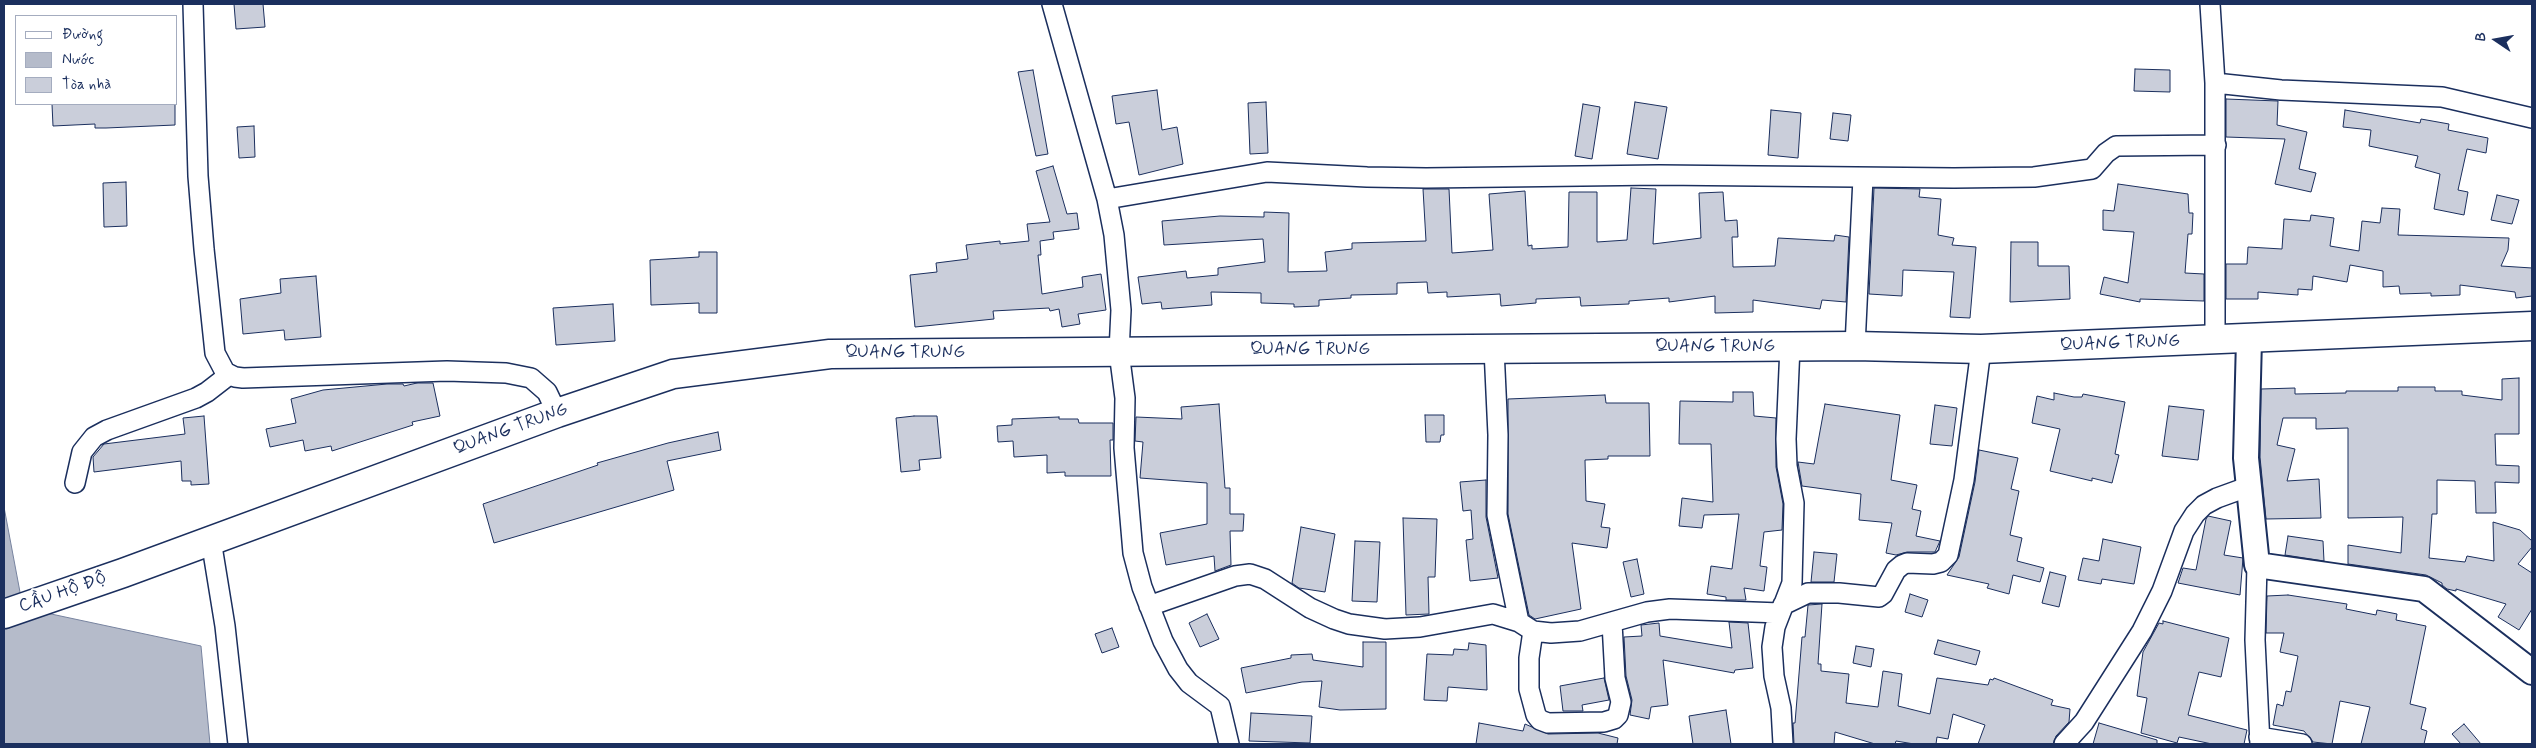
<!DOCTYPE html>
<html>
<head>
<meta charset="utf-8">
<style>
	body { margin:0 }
	#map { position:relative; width:2536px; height:748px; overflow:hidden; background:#fff; font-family:Mynerve,sans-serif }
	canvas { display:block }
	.frame { position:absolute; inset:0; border:5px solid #1b2f5e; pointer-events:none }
	.legend { position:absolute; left:15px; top:15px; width:162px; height:90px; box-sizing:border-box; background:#fff; border:1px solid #a4acbf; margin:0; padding:6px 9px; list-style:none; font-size:15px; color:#1b2f5e }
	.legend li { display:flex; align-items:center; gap:10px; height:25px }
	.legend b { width:25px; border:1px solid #a4acbf }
	.north { position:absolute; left:2471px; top:15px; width:50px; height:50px; -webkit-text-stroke:4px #fff; paint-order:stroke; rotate:282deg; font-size:14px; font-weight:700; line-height:20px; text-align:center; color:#1b2f5e }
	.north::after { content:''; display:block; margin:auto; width:18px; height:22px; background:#1b2f5e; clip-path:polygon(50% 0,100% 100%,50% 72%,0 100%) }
</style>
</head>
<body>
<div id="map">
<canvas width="2536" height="748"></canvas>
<div class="frame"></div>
<ul class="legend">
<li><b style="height:6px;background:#fff"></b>Đường</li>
<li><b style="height:14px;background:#b5bbca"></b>Nước</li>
<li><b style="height:14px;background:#caceda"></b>Tòa nhà</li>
</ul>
<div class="north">B</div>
</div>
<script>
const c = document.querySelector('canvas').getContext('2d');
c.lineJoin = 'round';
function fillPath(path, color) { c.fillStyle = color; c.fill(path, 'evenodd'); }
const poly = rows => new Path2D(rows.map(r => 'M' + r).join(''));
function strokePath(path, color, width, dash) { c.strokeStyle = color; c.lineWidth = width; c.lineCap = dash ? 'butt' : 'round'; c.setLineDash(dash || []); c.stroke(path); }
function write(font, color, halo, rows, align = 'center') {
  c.font = font + ' Mynerve,sans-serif'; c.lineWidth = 4; c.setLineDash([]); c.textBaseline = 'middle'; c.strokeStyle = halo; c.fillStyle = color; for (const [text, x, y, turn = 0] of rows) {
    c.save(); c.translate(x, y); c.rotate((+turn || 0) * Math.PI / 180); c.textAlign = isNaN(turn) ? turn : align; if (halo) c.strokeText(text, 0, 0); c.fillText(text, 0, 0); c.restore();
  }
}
const water = poly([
	[4,507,23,608,201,646,210,744,4,744,4,507]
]);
fillPath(water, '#b5bbca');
strokePath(water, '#77839f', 1);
const building = poly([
	[234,4,263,4,265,27,236,29,234,4],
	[2135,69,2170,70,2170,92,2134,91,2135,69],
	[1033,70,1048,154,1036,156,1018,72,1033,70],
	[1157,90,1162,130,1177,127,1183,164,1139,175,1129,122,1116,124,1112,96,1157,90],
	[2226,99,2278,101,2277,125,2307,132,2299,169,2316,173,2311,192,2275,184,2285,139,2226,137,2226,99],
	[1266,102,1268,153,1250,154,1248,103,1266,102],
	[1635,102,1667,107,1658,159,1627,154,1635,102],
	[52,104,175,104,175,125,106,128,95,128,95,124,53,126,52,104],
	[1583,104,1600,107,1592,159,1575,156,1583,104],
	[1771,110,1801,113,1798,158,1768,155,1771,110],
	[2345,110,2420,123,2421,119,2449,124,2448,130,2488,138,2486,153,2467,149,2458,190,2468,192,2464,215,2434,209,2440,174,2415,167,2418,156,2369,146,2371,130,2343,127,2345,110],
	[1833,113,1851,115,1848,141,1830,139,1833,113],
	[254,126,255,157,239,158,237,127,254,126],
	[1053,166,1067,214,1077,213,1079,229,1053,232,1054,239,1040,241,1041,255,1038,255,1042,294,1083,287,1082,277,1101,274,1106,310,1078,314,1080,324,1062,327,1059,309,1050,311,1049,308,993,311,994,319,915,327,910,275,937,272,936,263,968,259,966,245,1000,241,1000,244,1029,241,1027,224,1050,222,1036,171,1053,166],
	[126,182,127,226,104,227,103,183,126,182],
	[2118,184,2188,194,2189,213,2193,213,2192,234,2188,234,2185,273,2204,274,2204,301,2140,299,2140,302,2100,294,2104,277,2128,283,2134,232,2103,230,2103,210,2114,211,2118,184],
	[1631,188,1656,189,1653,244,1701,238,1699,193,1723,192,1725,221,1737,220,1738,237,1732,237,1733,267,1775,266,1778,238,1834,241,1835,235,1849,237,1846,302,1822,300,1820,309,1753,300,1753,312,1715,313,1715,296,1669,302,1669,298,1629,301,1629,304,1581,306,1580,297,1536,299,1536,303,1501,306,1500,294,1447,297,1447,292,1428,293,1427,282,1397,283,1397,294,1351,295,1351,298,1319,300,1319,306,1294,307,1294,304,1261,303,1261,293,1211,292,1212,305,1162,309,1161,302,1142,304,1138,277,1186,271,1187,278,1218,275,1218,268,1265,262,1263,239,1164,245,1162,221,1220,216,1264,217,1264,212,1289,213,1288,272,1327,271,1325,252,1352,249,1352,243,1426,241,1423,189,1449,189,1452,253,1493,250,1489,194,1525,191,1528,246,1532,245,1532,249,1568,247,1569,192,1597,192,1597,242,1627,240,1631,188],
	[1874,188,1920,189,1919,197,1941,199,1938,235,1954,238,1952,245,1976,247,1970,318,1950,317,1954,272,1903,270,1902,296,1869,294,1874,188],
	[2497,195,2519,200,2512,224,2491,220,2497,195],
	[2382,208,2400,209,2398,235,2509,238,2508,250,2501,266,2532,268,2532,296,2516,298,2515,292,2460,285,2460,295,2431,296,2431,293,2400,294,2399,286,2383,287,2383,271,2350,265,2347,282,2313,276,2312,290,2298,289,2298,295,2258,292,2258,299,2226,299,2226,264,2247,264,2248,247,2282,249,2284,219,2310,221,2311,215,2334,218,2330,246,2359,251,2362,221,2380,223,2382,208],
	[2011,242,2038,242,2038,266,2069,266,2070,299,2010,302,2011,242],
	[699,252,717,252,717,313,699,313,699,303,651,305,650,260,699,257,699,252],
	[316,276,321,337,285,340,284,330,243,334,240,299,281,293,280,279,316,276],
	[613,304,615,341,556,345,553,308,613,304],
	[2519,378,2519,434,2495,434,2496,465,2519,466,2519,483,2495,482,2496,513,2476,513,2475,481,2437,480,2437,514,2432,514,2429,558,2465,562,2467,556,2494,561,2493,522,2520,530,2532,541,2532,547,2518,564,2532,573,2532,609,2519,630,2498,617,2506,604,2456,589,2456,591,2447,589,2442,585,2442,583,2426,575,2348,564,2348,545,2401,553,2403,517,2348,518,2348,428,2316,429,2316,418,2283,418,2277,445,2295,449,2287,481,2319,479,2321,518,2266,519,2260,457,2261,389,2295,388,2295,394,2346,393,2346,391,2398,391,2398,387,2435,387,2435,391,2462,391,2462,395,2502,400,2502,379,2519,378],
	[417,383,433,383,440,416,412,422,413,425,332,451,331,446,305,451,303,440,270,447,266,429,296,423,291,399,323,390,387,384,403,384,404,386,417,383],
	[1733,392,1753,392,1754,416,1776,418,1776,467,1783,504,1782,530,1764,532,1760,566,1767,567,1764,591,1744,588,1746,600,1726,600,1726,597,1707,594,1711,566,1732,569,1739,514,1704,515,1702,528,1679,526,1682,498,1713,502,1711,444,1679,444,1680,401,1733,402,1733,392],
	[2054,393,2074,397,2082,397,2083,394,2125,402,2115,454,2119,455,2112,483,2092,478,2092,481,2050,471,2060,429,2032,423,2037,396,2054,400,2054,393],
	[1605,395,1606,403,1649,403,1650,456,1608,456,1608,459,1585,460,1586,501,1605,504,1601,527,1610,528,1607,548,1572,543,1581,609,1535,619,1529,615,1508,514,1508,399,1605,395],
	[1219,404,1225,488,1230,488,1230,514,1244,514,1243,531,1230,531,1231,565,1215,571,1214,556,1166,565,1160,533,1207,524,1207,483,1140,478,1143,442,1135,441,1136,417,1182,419,1181,407,1219,404],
	[1825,404,1900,415,1891,480,1917,485,1912,509,1921,511,1916,536,1940,541,1935,552,1907,552,1896,555,1886,553,1892,523,1859,520,1861,494,1802,486,1798,462,1814,464,1825,404],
	[1935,405,1957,408,1952,446,1930,444,1935,405],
	[2169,406,2204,410,2198,460,2162,456,2169,406],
	[1425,415,1444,415,1444,435,1441,435,1440,442,1426,442,1425,415],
	[204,416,209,484,191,485,191,481,182,481,181,461,94,472,93,457,104,444,185,434,183,418,204,416],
	[914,416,937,416,941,458,919,460,920,470,901,472,896,418,914,416],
	[1059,417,1059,419,1078,419,1079,423,1113,423,1113,440,1110,440,1111,476,1065,476,1065,472,1047,473,1047,455,1014,457,1013,441,998,442,997,426,1012,425,1012,419,1059,417],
	[718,432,721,450,667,461,674,490,494,543,483,504,598,465,597,463,668,443,718,432],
	[1979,450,2018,458,2011,489,2019,491,2010,535,2022,538,2017,561,2044,568,2040,582,2013,575,2009,594,1987,588,1989,584,1947,575,1959,557,1975,482,1979,450],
	[1486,480,1486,517,1498,578,1470,581,1466,540,1473,539,1471,510,1463,511,1460,482,1486,480],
	[2208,516,2231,521,2224,555,2243,558,2240,595,2178,583,2183,568,2196,570,2206,519,2208,516],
	[1403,518,1437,519,1435,577,1428,577,1429,614,1406,615,1403,518],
	[1301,527,1335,534,1325,592,1299,588,1292,583,1301,527],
	[2288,536,2323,541,2324,561,2285,555,2288,536],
	[2103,539,2141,547,2134,584,2102,579,2101,584,2078,580,2083,558,2099,561,2103,539],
	[1355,541,1380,542,1377,602,1352,601,1355,541],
	[1814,552,1837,554,1834,582,1811,582,1814,552],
	[1637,559,1644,594,1631,597,1623,562,1637,559],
	[2050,572,2066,576,2059,607,2042,603,2050,572],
	[1910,594,1928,600,1922,617,1905,612,1910,594],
	[2288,595,2347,604,2346,609,2376,615,2377,610,2397,614,2396,620,2426,626,2410,704,2426,708,2421,729,2427,731,2424,744,2361,744,2370,707,2340,701,2332,744,2313,742,2304,731,2273,725,2277,704,2283,706,2286,691,2291,692,2298,656,2280,652,2284,633,2266,633,2267,596,2288,595],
	[1822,604,1818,664,1821,664,1821,671,1849,674,1846,703,1878,707,1883,671,1902,674,1898,706,1930,714,1937,678,1988,685,1990,679,1993,680,1994,678,2053,700,2051,705,2070,709,2069,722,2056,736,2053,744,1978,744,1985,725,1953,714,1948,739,1937,737,1936,744,1914,744,1896,741,1895,744,1875,744,1835,732,1834,744,1794,744,1793,723,1795,723,1802,637,1805,637,1808,605,1822,604],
	[1207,614,1219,639,1200,647,1189,623,1207,614],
	[2163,621,2229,638,2221,677,2199,672,2188,715,2247,730,2244,744,2212,744,2179,737,2177,743,2141,733,2147,698,2137,696,2143,652,2159,623,2163,624,2163,621],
	[1729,622,1748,623,1753,668,1735,670,1734,673,1663,660,1668,705,1651,707,1649,719,1630,715,1632,700,1626,676,1624,637,1642,636,1641,625,1659,623,1660,636,1732,648,1729,622],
	[1112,628,1119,647,1102,653,1095,634,1112,628],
	[1938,640,1980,651,1976,665,1934,654,1938,640],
	[1363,642,1386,642,1386,709,1340,710,1319,707,1322,681,1302,682,1246,693,1241,668,1291,658,1291,655,1312,654,1313,660,1363,667,1363,642],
	[1469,643,1486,645,1487,690,1448,687,1447,701,1424,700,1427,654,1453,655,1454,649,1468,650,1469,643],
	[1856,646,1874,649,1871,667,1853,663,1856,646],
	[1604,678,1609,700,1582,705,1583,711,1563,711,1560,686,1604,678],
	[1726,710,1731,744,1693,744,1689,716,1726,710],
	[1251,713,1312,716,1310,743,1249,741,1251,713],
	[1479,723,1523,731,1525,724,1548,734,1598,733,1618,738,1617,744,1476,744,1479,723],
	[2099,723,2157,740,2157,744,2093,744,2099,723],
	[2464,724,2481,744,2461,744,2452,734,2464,724]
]);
fillPath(building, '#caceda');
strokePath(building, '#1b2f5e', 1);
const minor = poly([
	[193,4,198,176,204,249,215,353,225,372,235,377,243,378,447,371,506,373,531,378,547,392,557,413],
	[1052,4,1107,199,1114,235,1121,310,1119,352,1125,398,1124,448,1133,553,1142,587,1163,641,1178,669,1189,683,1220,706,1229,744],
	[2210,4,2215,83,2215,340],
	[2215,83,2281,90,2442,97,2532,118],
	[1107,199,1267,172,1367,177,1426,178,1659,175,1954,178,2034,177,2092,169,2106,153,2116,146,2216,145],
	[1855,346,1863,178],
	[1494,349,1498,435,1497,515,1519,622],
	[75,483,82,452,94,437,107,430,196,398,207,392,229,375],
	[211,540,225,626,238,744],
	[2257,565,2255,640,2260,744],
	[1783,605,1808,593,1839,593,1879,597,1883,594,1896,570,1902,565,1907,563,1933,564,1941,562,1948,555,1964,480,1981,349],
	[1149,606,1235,576,1250,574,1265,579,1310,608,1334,619,1349,624,1385,629,1420,627,1493,614,1519,622,1533,631,1551,633,1580,631,1647,612,1670,609,1780,613],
	[1533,631,1529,658,1529,689,1536,715,1540,720,1548,723,1604,722,1614,719,1618,715,1621,702,1615,678,1612,623],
	[2259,737,2302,744],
	[1783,744,1781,708,1774,676,1772,647,1775,627,1792,583,1794,503,1787,466,1786,439,1790,346],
	[2064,744,2084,722,2142,631,2162,591,2184,531,2195,514,2204,505,2217,498,2250,486]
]);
const tertiary = poly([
	[2249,339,2246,458,2257,565,2424,589,2532,672]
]);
const secondary = poly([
	[4,614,123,573,557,413,673,374,830,354,1855,346,1981,349,2532,326]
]);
strokePath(minor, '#1b2f5e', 22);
strokePath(tertiary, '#1b2f5e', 28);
strokePath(secondary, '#1b2f5e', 31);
strokePath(minor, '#fff', 19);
strokePath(tertiary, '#fff', 24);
strokePath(secondary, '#fff', 28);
write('18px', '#1b2f5e', '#fff', [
	["QUANG TRUNG",2120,344,-2],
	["QUANG TRUNG",1715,347],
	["QUANG TRUNG",1310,350],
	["QUANG TRUNG",905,353],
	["QUANG TRUNG",511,430,-20],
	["CẦU HỘ ĐỘ",63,593,-19]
]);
</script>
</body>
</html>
